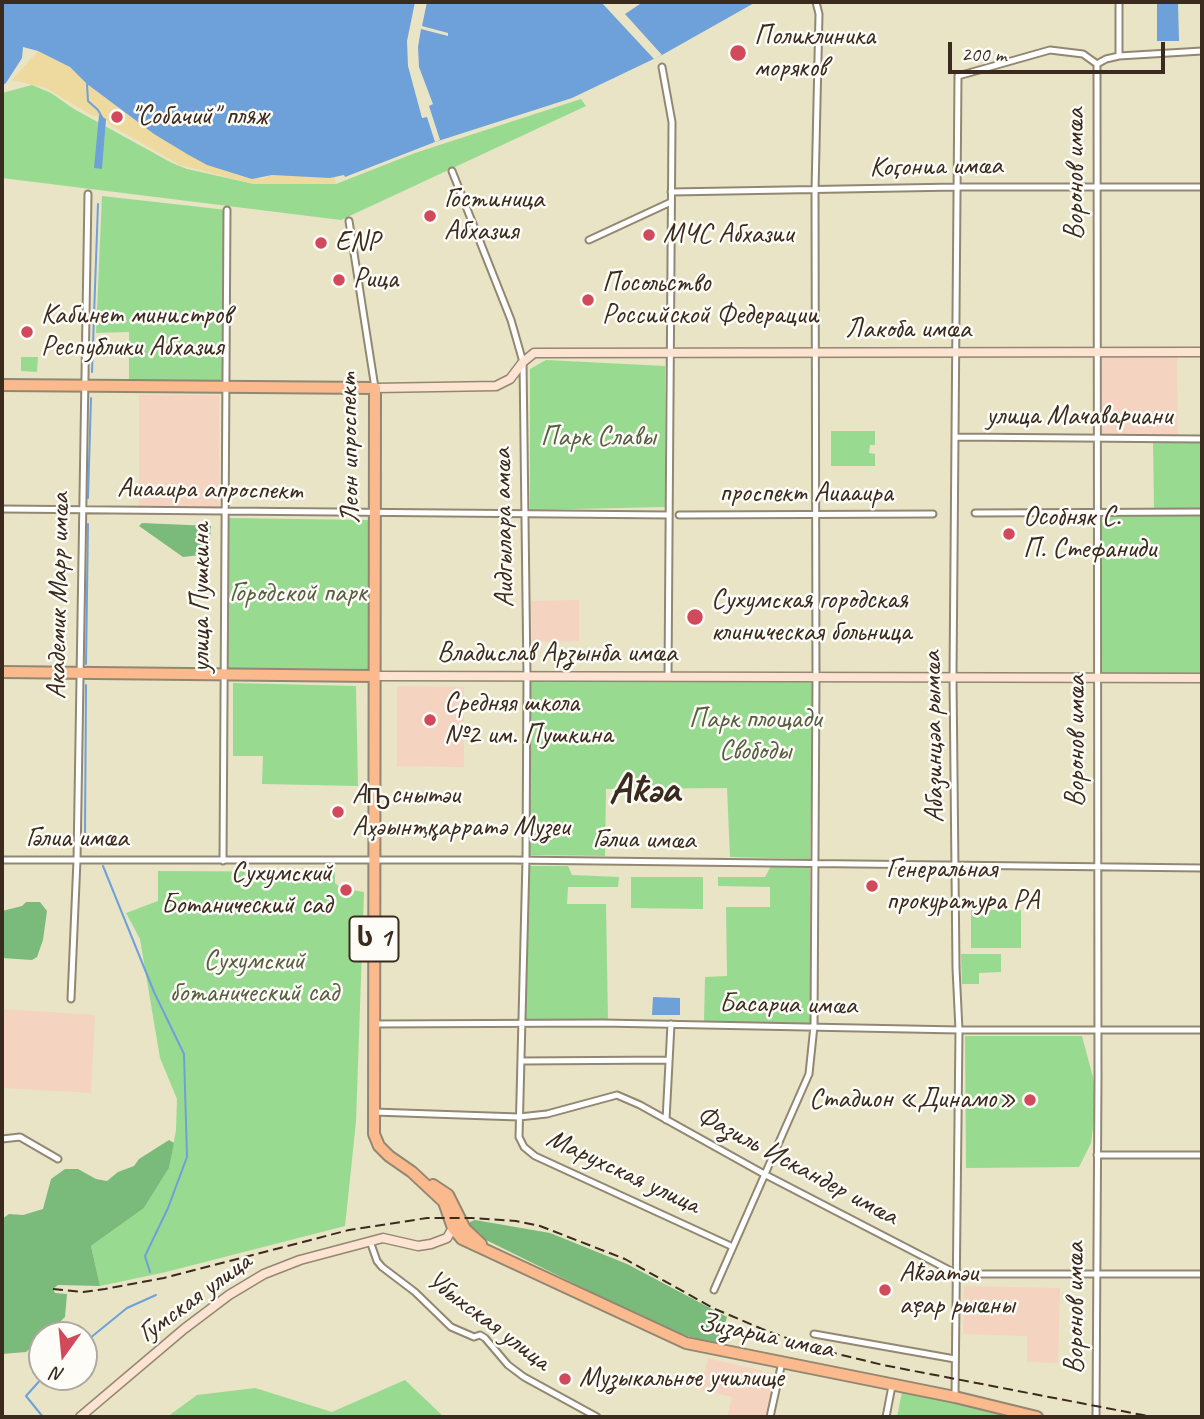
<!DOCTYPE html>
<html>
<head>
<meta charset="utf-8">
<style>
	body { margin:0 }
	#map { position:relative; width:1204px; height:1419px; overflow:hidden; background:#e9e4c5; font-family:Caveat,sans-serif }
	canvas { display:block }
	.frame { position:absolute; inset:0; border:4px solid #3b2a1e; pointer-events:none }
	.north { position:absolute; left:28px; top:1321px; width:70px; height:70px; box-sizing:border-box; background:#fdfcf7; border:2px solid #afa8a0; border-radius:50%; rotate:195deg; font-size:19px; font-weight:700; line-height:28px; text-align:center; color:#3b2a1e }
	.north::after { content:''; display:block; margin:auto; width:24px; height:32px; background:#d1495b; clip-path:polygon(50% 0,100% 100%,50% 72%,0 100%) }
	.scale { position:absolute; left:948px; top:42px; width:217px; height:32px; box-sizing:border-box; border:4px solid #3b2a1e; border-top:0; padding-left:9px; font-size:21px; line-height:24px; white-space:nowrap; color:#3b2a1e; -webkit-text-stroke:5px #fdfcf7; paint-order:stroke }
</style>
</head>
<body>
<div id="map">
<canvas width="1204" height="1419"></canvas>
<div class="frame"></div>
<div class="north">N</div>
<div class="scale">200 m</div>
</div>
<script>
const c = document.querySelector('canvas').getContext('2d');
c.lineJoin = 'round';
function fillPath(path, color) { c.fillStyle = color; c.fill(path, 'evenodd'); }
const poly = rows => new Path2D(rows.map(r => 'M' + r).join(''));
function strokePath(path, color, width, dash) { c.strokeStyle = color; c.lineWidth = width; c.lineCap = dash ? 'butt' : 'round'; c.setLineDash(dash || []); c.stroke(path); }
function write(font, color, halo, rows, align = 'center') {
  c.font = font + ' Caveat,"Noto Sans Georgian",sans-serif'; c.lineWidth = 5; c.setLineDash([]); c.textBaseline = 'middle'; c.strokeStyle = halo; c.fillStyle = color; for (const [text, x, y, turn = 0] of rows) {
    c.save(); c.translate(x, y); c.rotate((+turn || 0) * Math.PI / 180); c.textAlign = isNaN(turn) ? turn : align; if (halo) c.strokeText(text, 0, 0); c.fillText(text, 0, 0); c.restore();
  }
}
fillPath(poly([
	[1097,351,1177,352,1178,439,1097,438],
	[139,395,219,395,219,507,139,506],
	[579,600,579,641,532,642,531,601],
	[397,686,464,687,464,767,397,766],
	[2,1009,95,1015,91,1093,2,1088],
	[964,1286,1060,1288,1058,1363,1027,1362,1027,1336,963,1334],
	[708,1358,776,1374,765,1417,727,1417,732,1397,700,1390]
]), '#f5d3c1');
fillPath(poly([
	[32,85,51,93,74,109,172,163,187,169,254,184,336,184,415,153,581,99,586,106,341,220,2,178,2,93],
	[102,196,227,210,224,387,129,386,129,332,96,333],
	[21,357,38,357,37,372,21,371],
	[546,360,665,366,665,507,530,510,530,369],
	[831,431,875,431,875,445,870,445,869,453,875,454,875,466,831,466],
	[1153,440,1202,441,1202,509,1154,508],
	[1202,512,1202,678,1098,678,1097,513],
	[226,518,368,520,368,669,228,668],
	[813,678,810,859,730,857,727,788,606,789,605,856,530,855,530,679],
	[233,683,356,686,358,786,262,784,263,756,233,756],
	[530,866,568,866,572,875,619,877,618,887,568,887,567,904,606,904,608,1021,524,1021],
	[771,866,810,866,810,1023,704,1022,705,977,727,976,726,907,770,907,770,887,718,886,718,877,765,877],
	[158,871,335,872,335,883,341,888,364,892,356,1122,345,1226,166,1272,100,1286,91,1246,144,1208,169,1168,176,1130,177,1099,160,1058,140,939,126,913,158,901],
	[631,877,703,877,703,909,631,908],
	[971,910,1021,910,1021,948,971,948],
	[961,954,1001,954,1001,972,979,973,979,984,962,984],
	[965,1036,1082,1036,1094,1081,1094,1119,1091,1143,1079,1167,966,1168],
	[405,1380,444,1417,167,1417,197,1395,255,1388,332,1412],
	[902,1392,1020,1417,897,1417]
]), '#99da91');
fillPath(poly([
	[142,523,211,526,209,554,183,557,139,526],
	[26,902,40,902,47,911,43,940,37,957,32,960,2,958,2,911,22,906],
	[169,1140,174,1143,169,1168,144,1208,91,1246,100,1286,58,1285,53,1289,55,1293,67,1294,65,1317,46,1335,42,1335,42,1339,26,1352,2,1354,2,1266,4,1258,2,1219,9,1214,23,1215,43,1209,51,1179,65,1169,78,1169,96,1179,107,1181,118,1172,134,1166,139,1159],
	[475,1220,550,1233,627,1264,727,1317,718,1345,670,1331,482,1238,470,1225,470,1222]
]), '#7aba7b');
fillPath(poly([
	[38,51,70,67,87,84,154,134,262,179,272,175,335,177,336,184,254,184,180,165,112,126,105,118,91,115,46,88,12,80]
]), '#eeda9e');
fillPath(poly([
	[2,2,756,2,662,55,572,98,435,142,345,177,344,175,330,178,272,175,252,179,207,165,187,154,154,134,87,84,70,67,38,51,23,47,22,58,6,83,2,86],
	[1157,2,1178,2,1179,41,1157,41],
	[99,115,106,119,102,169,94,168],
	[653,997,680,998,680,1015,652,1015]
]), '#6ea0d9');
fillPath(poly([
	[415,2,427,2,422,26,448,33,448,36,421,29,418,47,419,67,433,104,429,106,440,140,435,142,427,117,422,118,408,66,407,41],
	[601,2,643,2,625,14,662,55,654,59]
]), '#e9e4c5');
strokePath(poly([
	[87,84,88,101,98,110,103,119],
	[92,372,98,204],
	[88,498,91,398],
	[86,664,88,524],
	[85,836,86,685],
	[103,866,154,992,184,1054,187,1157,168,1208,145,1256,150,1272],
	[84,1343,127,1308,156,1295],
	[43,1417,26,1396,43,1377]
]), '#6ea0d9', 2);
const street = poly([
	[1119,2,1119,56],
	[662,67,672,122,668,677],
	[452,171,511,320,523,362,527,676,526,860,519,1137,524,1147,535,1156,733,1247],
	[671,192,957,187,1202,187],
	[349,221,375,388],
	[589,240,671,202],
	[955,437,1202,439],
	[2,509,669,515],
	[975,513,1202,512],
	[679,515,933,514],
	[2,860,512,860,1202,868],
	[223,861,227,210],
	[71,999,77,860,88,194],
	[373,1024,603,1023,959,1030,1202,1030],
	[521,1061,669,1060],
	[374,1112,519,1117,547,1114,617,1095,640,1105,764,1174,957,1274,1202,1274],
	[666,1120,671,1024],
	[2,1139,20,1137,58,1159],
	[1097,1155,1202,1155],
	[370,1241,377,1261,382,1267,415,1292,451,1327,474,1337,480,1335,485,1338,508,1365,524,1377,597,1417],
	[714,1290,809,1074,814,1026,816,677,815,191,819,14,816,2],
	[814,1334,955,1359],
	[955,1397,959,1030,956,968,953,677,958,76,1050,50,1083,54,1097,64,1106,59,1119,56,1202,51],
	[770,1417,782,1362],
	[886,1417,892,1386],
	[1096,1417,1098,1077,1097,64]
]);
const secondary = poly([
	[375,388,496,386,510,379,523,362,534,353,1202,352],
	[374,676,1202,678],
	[80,1417,184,1329,229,1295,264,1274,300,1260,383,1238,418,1246,431,1244,447,1238,454,1226]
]);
const highway = poly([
	[2,385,375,388,374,1134,379,1146,389,1156,412,1172,444,1202,453,1228,462,1239,686,1343,955,1397,1037,1417],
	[2,672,374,676],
	[433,1185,448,1195,465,1229,481,1244]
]);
strokePath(street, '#928772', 9);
strokePath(secondary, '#928772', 11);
strokePath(highway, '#928772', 14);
strokePath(street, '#fff', 5);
strokePath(secondary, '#fde3d1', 8);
strokePath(highway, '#fbba8d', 10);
strokePath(poly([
	[53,1289,83,1292,105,1289,164,1278,349,1230,427,1218,472,1218,516,1221,540,1226,625,1259,713,1308,762,1329,817,1349,883,1365,1153,1417]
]), '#3b2a1e', 2, [10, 5]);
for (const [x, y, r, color] of [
	[738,53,9,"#d1495b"],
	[117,117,7,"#d1495b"],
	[430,216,7,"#d1495b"],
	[649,235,7,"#d1495b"],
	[321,243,7,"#d1495b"],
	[339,280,7,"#d1495b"],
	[588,300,7,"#d1495b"],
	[27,332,7,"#d1495b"],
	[1009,534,7,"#d1495b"],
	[695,617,9,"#d1495b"],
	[430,720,7,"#d1495b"],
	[338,812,7,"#d1495b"],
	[872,886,7,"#d1495b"],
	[346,890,7,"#d1495b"],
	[1030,1100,7,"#d1495b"],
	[885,1290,7,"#d1495b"],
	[565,1379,7,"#d1495b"]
]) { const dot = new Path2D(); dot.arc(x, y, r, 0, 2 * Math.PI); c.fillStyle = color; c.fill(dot); strokePath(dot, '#fdfcf7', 2.5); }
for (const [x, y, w] of [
	[374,939,49]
]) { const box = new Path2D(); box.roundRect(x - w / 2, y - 22.5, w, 45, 5); c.fillStyle = '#fdfcf7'; c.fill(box); strokePath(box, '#3b2a1e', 2); }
write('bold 26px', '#3b2a1e', null, [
	["ს 1",374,939]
]);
write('28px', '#3b2a1e', '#fdfcf7', [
	["Поликлиника",754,37],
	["моряков",754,69],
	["\"Собачий\" пляж",131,117],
	["Гостиница",444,200],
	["Абхазия",444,232],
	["МЧС Абхазии",663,235],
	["ENP",335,243],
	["Рица",353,280],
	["Посольство",602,284],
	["Российской Федерации",602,316],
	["Кабинет министров",41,316],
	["Республики Абхазия",41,348],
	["Особняк С.",1023,518],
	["П. Стефаниди",1023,550],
	["Сухумская городская",711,601],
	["клиническая больница",711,633],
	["Средняя школа",444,704],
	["№2 им. Пушкина",444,736],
	["Аҧснытәи",352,796],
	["Аҳәынҭқарратә Музеи",352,828],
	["Генеральная",886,870],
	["прокуратура РА",886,902],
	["Сухумский",332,874,"right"],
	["Ботанический сад",332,906,"right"],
	["Cтадион «Динамо»",1016,1100,"right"],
	["Аҟәатәи",899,1274],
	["аҿар рыҩны",899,1306],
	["Музыкальное училище",579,1379]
], 'left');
write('28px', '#3b2a1e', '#fdfcf7', [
	["Коӷониа имҩа",936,167,-1],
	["Воронов имҩа",1076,174,-90],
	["Лакоба имҩа",908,330],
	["улица Мачавариани",1079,417],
	["Леон ипроспект",350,448,-91],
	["Аиааира апроспект",210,490,1],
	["проспект Аиааира",806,494],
	["Аидгылара амҩа",504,528,-91],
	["Академик Марр имҩа",59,596,-89],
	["улица Пушкина",202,598,-90],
	["Владислав Арӡынба имҩа",557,654],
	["Абазинцәа рымҩа",934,737,-91],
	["Воронов имҩа",1077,741,-90],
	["Гәлиа имҩа",77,839],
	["Гәлиа имҩа",644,840,1],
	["Басариа имҩа",788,1005,1],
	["Фазиль Искандер имҩа",797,1166,28],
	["Марухская улица",623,1172,25],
	["Гумская улица",195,1298,-36],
	["Воронов имҩа",1076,1308,-90],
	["Убыхская улица",488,1321,37],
	["Ӡиӡариа имҩа",766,1336,12]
]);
write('28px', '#575f40', '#fdfcf7', [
	["Парк Славы",598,438],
	["Городской парк",298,594],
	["Парк площади",755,720],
	["Свободы",755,752],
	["Сухумский",254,962],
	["ботанический сад",254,994]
]);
write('bold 42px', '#3b2a1e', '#fdfcf7', [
	["Аҟəа",644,791]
]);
</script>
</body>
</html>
